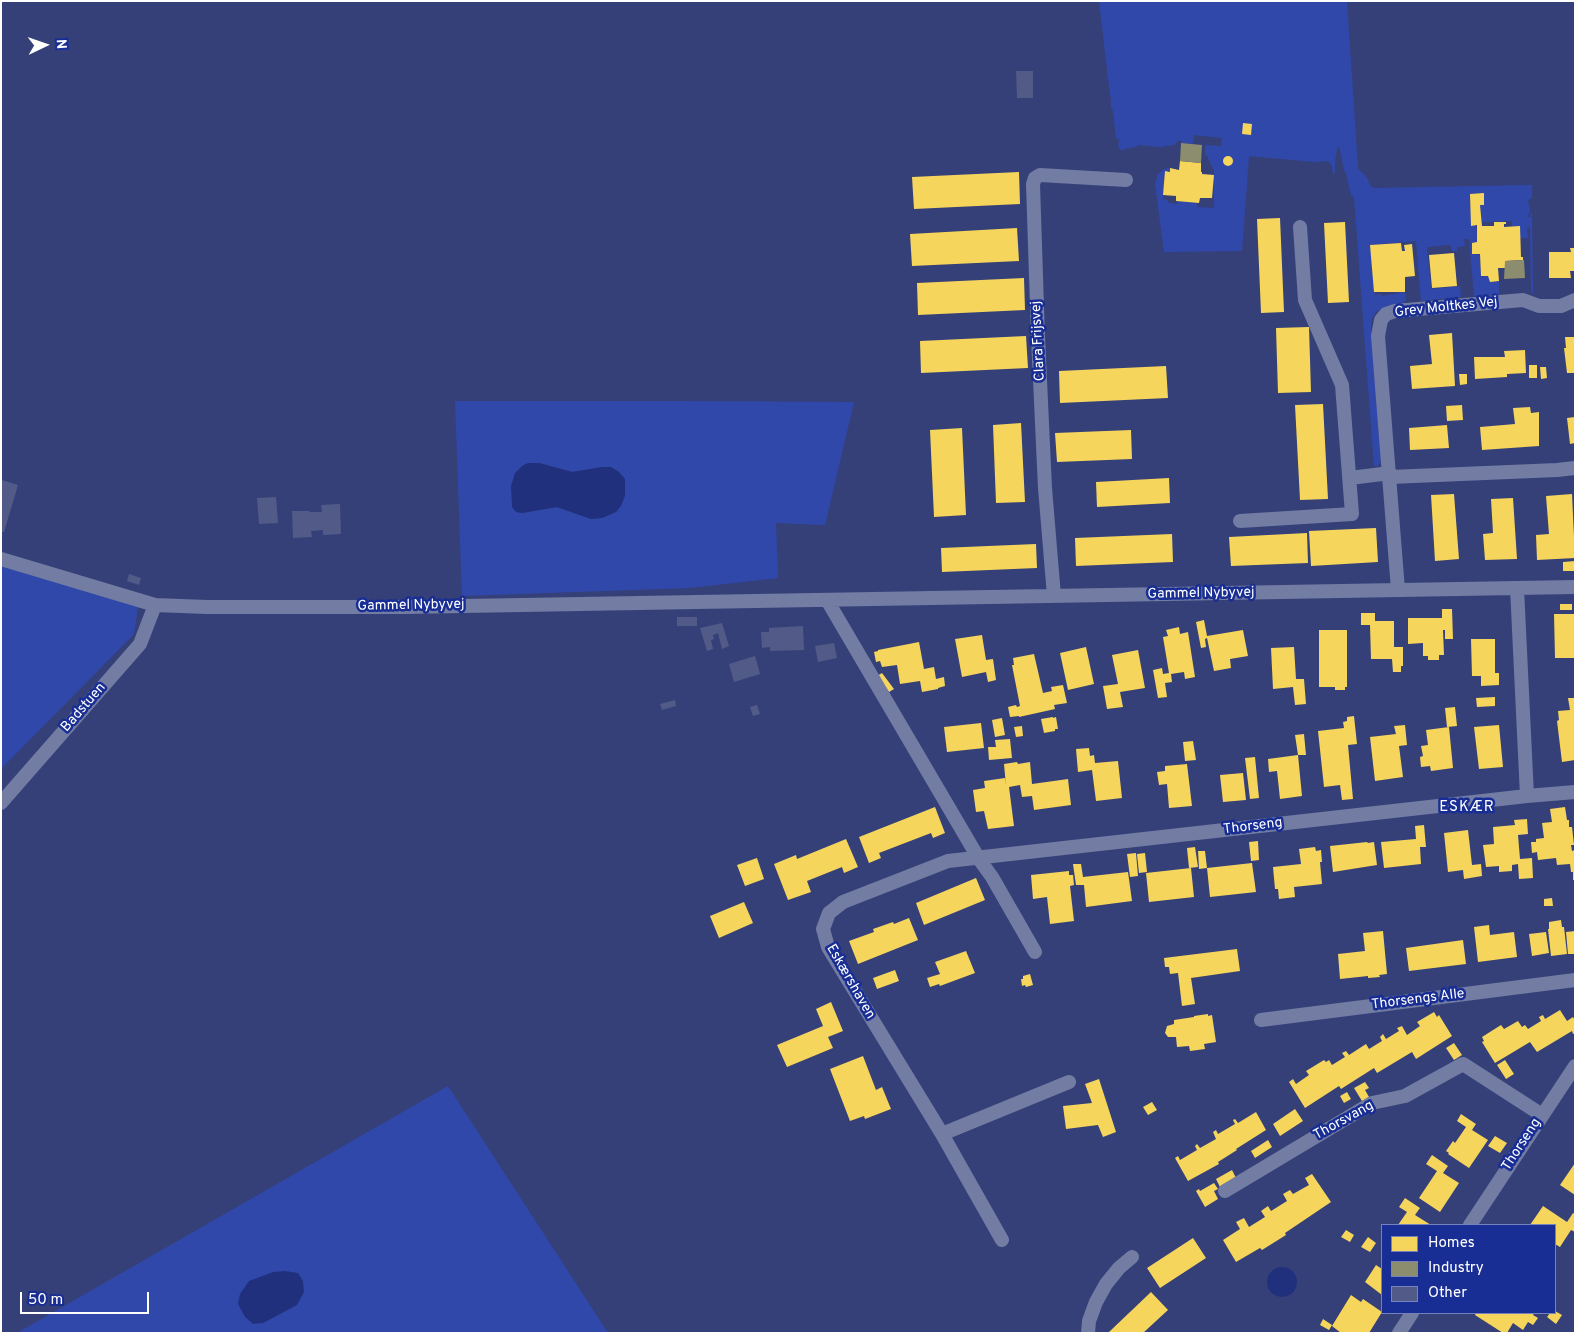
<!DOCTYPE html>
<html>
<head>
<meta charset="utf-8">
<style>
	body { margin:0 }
	#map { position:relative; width:1576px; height:1334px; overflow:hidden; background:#354078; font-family:Overpass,sans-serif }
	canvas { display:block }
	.frame { position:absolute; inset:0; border:2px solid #fff; pointer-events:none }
	.legend { position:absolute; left:1381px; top:1224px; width:175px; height:90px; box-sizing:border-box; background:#192e94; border:1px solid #7582bf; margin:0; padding:6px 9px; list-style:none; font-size:15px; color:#fff }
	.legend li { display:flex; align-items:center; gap:10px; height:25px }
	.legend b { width:25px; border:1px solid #7582bf }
	.north { position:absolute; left:20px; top:20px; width:50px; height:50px; -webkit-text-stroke:4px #192e94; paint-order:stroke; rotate:87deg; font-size:14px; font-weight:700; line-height:20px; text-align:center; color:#fff }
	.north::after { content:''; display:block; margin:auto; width:18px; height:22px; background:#fff; clip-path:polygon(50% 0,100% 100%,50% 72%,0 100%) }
	.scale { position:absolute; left:20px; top:1292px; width:129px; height:22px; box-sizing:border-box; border:2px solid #fff; border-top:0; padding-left:6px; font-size:15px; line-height:18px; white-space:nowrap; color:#fff; -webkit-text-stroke:4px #192e94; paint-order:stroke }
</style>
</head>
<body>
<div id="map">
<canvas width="1576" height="1334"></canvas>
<div class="frame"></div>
<ul class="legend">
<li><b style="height:14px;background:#f6d55c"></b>Homes</li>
<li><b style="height:14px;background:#8c8c6e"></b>Industry</li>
<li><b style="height:14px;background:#525b87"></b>Other</li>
</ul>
<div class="north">N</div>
<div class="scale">50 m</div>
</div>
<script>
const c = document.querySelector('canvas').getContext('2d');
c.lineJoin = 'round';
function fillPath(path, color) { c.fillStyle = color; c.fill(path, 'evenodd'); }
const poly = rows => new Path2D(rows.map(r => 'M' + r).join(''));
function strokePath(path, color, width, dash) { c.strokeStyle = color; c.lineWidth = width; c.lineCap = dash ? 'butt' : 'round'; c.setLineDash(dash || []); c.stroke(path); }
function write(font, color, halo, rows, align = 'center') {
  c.font = font + ' Overpass,sans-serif'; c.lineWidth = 5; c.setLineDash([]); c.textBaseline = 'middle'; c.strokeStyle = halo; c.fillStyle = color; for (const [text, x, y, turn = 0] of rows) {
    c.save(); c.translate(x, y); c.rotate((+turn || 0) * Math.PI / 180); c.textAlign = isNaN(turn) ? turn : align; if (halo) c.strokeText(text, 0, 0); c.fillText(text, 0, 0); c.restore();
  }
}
fillPath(poly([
	[1099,1,1347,1,1358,169,1365,175,1368,180,1369,184,1373,188,1532,185,1532,198,1529,199,1528,202,1530,210,1528,217,1531,217,1530,213,1532,213,1533,295,1531,291,1530,227,1527,228,1528,238,1520,238,1512,227,1512,221,1482,222,1480,205,1484,204,1484,193,1470,194,1472,225,1476,225,1477,242,1472,243,1472,254,1480,255,1481,276,1488,276,1490,282,1499,281,1499,295,1474,296,1469,239,1464,239,1465,246,1457,247,1457,251,1452,251,1451,245,1427,247,1431,289,1460,286,1461,297,1421,301,1416,241,1371,245,1375,295,1382,294,1382,296,1405,292,1406,302,1386,306,1376,312,1371,320,1371,331,1381,461,1378,466,1374,466,1354,197,1351,195,1346,173,1344,170,1339,146,1337,149,1335,161,1335,173,1333,174,1332,166,1328,161,1314,162,1249,156,1242,251,1164,252,1155,184,1158,174,1164,169,1170,168,1170,171,1165,171,1163,199,1167,200,1169,203,1178,204,1178,201,1197,203,1197,207,1214,208,1214,170,1208,159,1208,156,1205,155,1205,145,1221,146,1222,138,1194,135,1193,144,1181,143,1181,141,1179,140,1174,145,1160,147,1138,145,1136,147,1124,149,1123,151,1118,147,1119,140,1116,138,1113,111,1111,108,1111,97,1110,95],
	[455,401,680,401,854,402,825,525,776,523,778,578,690,588,462,596],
	[539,463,572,472,602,467,611,467,619,472,616,512,602,518,591,519,557,507,522,513,516,512],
	[1,564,138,607,134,634,1,769],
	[448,1086,608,1333,17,1333]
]), '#3148ab');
fillPath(poly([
	[528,463,539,463,572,472,602,467,611,467,619,472,625,479,625,496,621,506,616,512,602,518,591,519,557,507,522,513,516,512,512,507,511,486,515,473,522,466],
	'1267 1282a15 15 0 1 1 30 0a15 15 0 1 1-30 0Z',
	[285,1271,298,1273,303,1281,304,1292,297,1305,263,1323,253,1324,245,1317,238,1304,240,1294,249,1281,273,1272]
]), '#20307d');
fillPath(poly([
	[1243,123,1252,124,1251,135,1242,134],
	'1223 161a5 5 0 1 1 10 0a5 5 0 1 1-10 0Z',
	[1180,161,1201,163,1201,172,1202,172,1202,174,1214,175,1212,198,1200,198,1199,203,1176,201,1176,196,1163,195,1165,171,1170,172,1170,168,1179,170],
	[1019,172,1020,204,914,209,912,177],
	[1484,193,1484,205,1480,205,1482,226,1494,226,1494,222,1506,222,1506,224,1504,224,1504,227,1520,226,1521,257,1523,257,1523,260,1505,261,1505,268,1498,268,1499,281,1490,282,1488,276,1481,276,1480,254,1472,254,1472,243,1477,242,1477,225,1471,226,1470,194],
	[1280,218,1284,312,1261,313,1257,219],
	[1345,222,1349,302,1328,303,1324,223],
	[1017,228,1019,261,912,266,910,234],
	[1401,243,1402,251,1405,251,1404,245,1412,244,1415,276,1405,277,1405,292,1374,292,1370,245],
	[1570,248,1575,248,1575,271,1570,271,1571,278,1549,278,1549,252,1571,252],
	[1454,253,1457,286,1432,288,1429,255],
	[1024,278,1025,310,918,315,917,283],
	[1309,327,1311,392,1278,393,1276,328],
	[1452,333,1455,386,1412,389,1410,366,1432,364,1429,335],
	[1026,336,1028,368,921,373,920,341],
	[1565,337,1575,337,1575,373,1567,373,1564,348,1566,348],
	[1525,350,1526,373,1507,374,1507,377,1475,379,1474,357,1505,357,1504,351],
	[1529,365,1537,365,1537,378,1529,378],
	[1166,366,1168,398,1060,403,1059,371],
	[1540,367,1546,367,1547,378,1541,379],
	[1459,374,1467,374,1467,384,1460,385],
	[1323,404,1328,499,1300,500,1295,405],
	[1462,405,1463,420,1447,421,1446,406],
	[1530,407,1531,413,1539,412,1539,446,1482,450,1480,427,1515,424,1513,408],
	[1575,417,1575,443,1570,444,1567,418],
	[1021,423,1025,502,996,503,993,425],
	[1447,425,1449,448,1410,450,1409,428],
	[962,428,966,515,934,517,930,430],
	[1131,430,1132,459,1057,462,1055,433],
	[1169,478,1170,503,1097,507,1096,482],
	[1454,494,1459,559,1435,561,1431,495],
	[1572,494,1575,558,1537,560,1536,535,1549,534,1546,496],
	[1513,498,1517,559,1485,560,1483,534,1493,533,1491,499],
	[1376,528,1378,562,1311,566,1309,531],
	[1307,533,1308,563,1231,566,1229,537],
	[1172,534,1173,562,1076,566,1075,538],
	[1036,544,1037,568,942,572,941,548],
	[1575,561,1575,571,1563,571,1563,562],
	[1560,604,1572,604,1572,610,1560,610],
	[1442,609,1452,609,1453,639,1445,639,1445,630,1443,630,1444,655,1439,655,1439,660,1428,660,1428,656,1423,656,1423,643,1408,644,1408,618,1442,618],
	[1361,613,1375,613,1375,621,1394,621,1394,647,1403,647,1403,666,1401,666,1401,672,1393,672,1392,659,1371,659,1370,625,1361,625],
	[1554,614,1575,614,1575,658,1555,658],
	[1204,620,1207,636,1243,630,1248,656,1230,659,1231,668,1214,671,1207,638,1205,639,1206,647,1201,648,1196,622],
	[1179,627,1180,634,1188,632,1195,677,1185,679,1184,672,1171,674,1172,682,1165,683,1167,697,1158,698,1153,670,1162,668,1163,674,1169,673,1163,637,1168,636,1166,630],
	[1319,630,1347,630,1347,687,1345,687,1345,690,1335,690,1335,687,1319,687],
	[982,635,986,660,993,659,996,680,988,682,986,672,962,677,955,639],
	[1471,639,1495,639,1495,673,1499,673,1499,685,1481,686,1481,676,1472,676],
	[919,642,924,669,934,667,936,679,944,677,945,686,938,688,938,689,922,692,920,681,900,684,897,665,882,667,880,661,876,662,874,652,878,651,878,650],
	[1086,647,1094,684,1068,690,1060,653],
	[1294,647,1296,679,1304,679,1306,704,1295,705,1293,687,1273,689,1271,648],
	[1138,650,1145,688,1120,692,1123,707,1107,709,1103,686,1118,684,1112,655],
	[1034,654,1043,693,1052,691,1051,687,1063,685,1067,703,1054,705,1055,709,1019,717,1019,716,1010,717,1008,707,1016,705,1017,707,1020,706,1012,665,1014,665,1013,658],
	[882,673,894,689,889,692,877,676],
	[1495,697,1495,706,1477,707,1476,698],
	[1568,698,1575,698,1575,760,1562,762,1557,721,1559,720,1558,711,1570,710],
	[1455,707,1457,726,1447,727,1445,708],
	[1354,716,1357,744,1348,745,1353,799,1342,800,1340,785,1324,787,1318,731,1344,728,1343,722,1347,721,1347,717],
	[1053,717,1053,718,1056,717,1058,729,1055,729,1055,731,1044,733,1041,719],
	[1002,718,1005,735,995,737,992,720],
	[981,723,984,748,947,752,944,727],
	[1405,725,1407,745,1399,746,1403,777,1375,781,1370,737,1396,734,1394,726],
	[1499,725,1503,767,1479,769,1474,727],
	[1022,726,1023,736,1016,737,1014,727],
	[1449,727,1453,768,1431,771,1430,766,1421,767,1420,757,1423,756,1421,746,1428,745,1426,730],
	[1304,734,1306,755,1298,755,1295,735],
	[1010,739,1012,758,989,760,988,747,996,747,995,740],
	[1193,741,1196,760,1185,761,1183,742],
	[1089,748,1090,756,1094,755,1095,763,1118,761,1122,798,1096,801,1092,770,1078,772,1076,749],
	[1298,755,1302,796,1280,799,1277,771,1269,772,1268,759],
	[1255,757,1259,798,1250,799,1245,758],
	[1017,762,1018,764,1030,762,1032,784,1068,779,1071,805,1034,810,1032,796,1022,797,1020,785,1009,787,1014,826,988,829,984,811,976,812,973,790,985,788,984,781,1005,778,1006,786,1004,764],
	[1187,764,1192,806,1169,808,1167,784,1159,785,1157,772,1165,771,1165,766],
	[1243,773,1246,800,1223,802,1220,775],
	[935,807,945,833,933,838,931,833,879,853,881,858,869,863,859,837],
	[1565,807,1567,820,1569,820,1569,827,1572,827,1574,845,1571,845,1572,851,1575,850,1575,880,1573,880,1573,872,1571,872,1570,864,1557,865,1556,858,1538,860,1537,852,1532,853,1531,842,1536,842,1536,839,1544,838,1542,823,1552,822,1550,809],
	[1527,819,1528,834,1518,835,1520,859,1532,858,1533,878,1519,879,1518,864,1512,865,1512,871,1499,872,1499,866,1486,867,1483,845,1494,844,1493,827,1515,825,1514,820],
	[1424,825,1426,847,1420,847,1421,864,1384,868,1381,842,1416,839,1415,826],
	[1468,830,1472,865,1481,864,1482,876,1464,879,1463,870,1448,872,1444,833],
	[846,839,858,867,844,873,842,867,807,881,811,892,788,900,774,864,796,855,797,859],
	[1258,841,1259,860,1251,861,1249,842],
	[1367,842,1368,843,1374,842,1377,865,1333,872,1330,846],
	[1195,847,1198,867,1189,868,1187,848],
	[1315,847,1316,851,1321,850,1322,862,1320,862,1322,884,1294,887,1295,897,1279,899,1278,889,1275,889,1273,867,1301,864,1299,849],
	[1198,851,1205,851,1207,868,1252,863,1256,892,1210,897,1207,868,1199,869],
	[1136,853,1138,876,1130,877,1127,854],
	[1145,853,1147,872,1139,873,1137,854],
	[757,858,764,879,745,886,737,865],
	[1073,864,1081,864,1083,877,1128,872,1132,901,1086,907,1084,885,1076,885],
	[1191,868,1194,897,1149,902,1146,873],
	[1069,871,1069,875,1073,875,1074,885,1070,886,1074,921,1050,924,1047,897,1033,899,1031,875],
	[976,878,985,900,924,925,916,903],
	[1552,898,1553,906,1544,906,1544,899],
	[744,902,753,923,719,938,710,916],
	[909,918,918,940,858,964,849,941,874,932,873,929,893,922,894,924],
	[1561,920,1562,927,1564,927,1567,954,1551,956,1548,929,1549,929,1549,922],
	[1489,925,1490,935,1514,932,1517,957,1478,962,1474,927],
	[1383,931,1387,974,1379,975,1380,977,1368,978,1368,976,1340,979,1338,954,1365,951,1363,933],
	[1575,931,1575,954,1568,954,1566,932],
	[1546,932,1549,953,1532,956,1529,934],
	[1463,940,1466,964,1409,971,1406,948],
	[1237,949,1240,971,1191,978,1195,1004,1182,1006,1178,973,1170,974,1169,967,1165,967,1164,958],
	[966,951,975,973,940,986,939,984,930,987,927,978,940,974,935,962],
	[895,970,899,981,877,989,873,978],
	[1030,974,1033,985,1026,987,1025,985,1022,986,1021,979,1023,979,1023,976],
	[831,1002,843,1031,828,1037,833,1048,787,1067,777,1045,823,1026,816,1009],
	[1560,1010,1567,1021,1573,1017,1575,1021,1575,1033,1573,1034,1572,1031,1537,1052,1530,1042,1495,1063,1482,1042,1484,1041,1482,1037,1501,1025,1504,1029,1518,1021,1522,1027,1525,1025,1528,1029,1541,1021,1539,1017,1543,1015,1545,1019],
	[1434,1012,1437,1017,1439,1015,1452,1036,1416,1059,1412,1052,1377,1073,1374,1068,1341,1089,1339,1086,1305,1108,1289,1082,1293,1079,1296,1084,1309,1075,1306,1071,1324,1060,1326,1062,1329,1060,1332,1065,1345,1057,1342,1053,1346,1051,1349,1055,1366,1044,1369,1049,1382,1041,1380,1037,1383,1034,1386,1039,1399,1031,1397,1028,1402,1026,1407,1035,1420,1026,1417,1022],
	[1208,1014,1208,1016,1212,1015,1216,1042,1204,1044,1205,1049,1190,1051,1189,1046,1177,1047,1176,1037,1168,1037,1165,1033,1167,1026,1174,1024,1174,1020,1194,1017,1194,1016],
	[1454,1043,1462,1055,1454,1060,1446,1048],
	[863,1056,876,1090,882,1087,891,1109,865,1119,864,1116,850,1121,830,1069],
	[1505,1060,1514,1074,1506,1079,1497,1065],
	[1099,1079,1116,1132,1103,1137,1098,1125,1066,1129,1063,1106,1092,1103,1085,1084],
	[1365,1082,1369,1088,1365,1090,1369,1097,1362,1101,1354,1088],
	[1347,1092,1351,1099,1344,1103,1340,1096],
	[1152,1102,1157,1110,1148,1115,1143,1107],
	[1295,1109,1303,1121,1280,1136,1273,1124],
	[1256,1112,1266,1130,1236,1149,1237,1150,1218,1162,1219,1164,1188,1181,1175,1158,1178,1156,1180,1160,1197,1150,1195,1146,1197,1144,1200,1148,1216,1139,1213,1132,1216,1130,1218,1134,1235,1124,1233,1120,1235,1119,1238,1123],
	[1461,1114,1476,1124,1472,1130,1488,1140,1469,1168,1448,1154,1449,1153,1446,1151,1453,1141,1455,1143,1466,1127,1457,1121],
	[1495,1136,1507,1143,1500,1153,1488,1146],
	[1268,1140,1272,1147,1255,1158,1251,1151],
	[1432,1155,1448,1166,1443,1173,1459,1183,1440,1212,1419,1198,1437,1171,1426,1164],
	[1575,1163,1575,1195,1560,1185],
	[1232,1170,1236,1178,1220,1187,1216,1179],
	[1312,1174,1331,1202,1285,1233,1286,1235,1262,1250,1260,1248,1236,1262,1223,1240,1240,1229,1236,1222,1244,1218,1249,1227,1265,1217,1261,1211,1268,1206,1271,1211,1287,1201,1283,1194,1290,1190,1293,1194,1309,1185,1305,1178],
	[1214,1183,1218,1189,1214,1191,1218,1199,1205,1207,1196,1191,1199,1189,1200,1191],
	[1405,1198,1420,1208,1415,1215,1431,1225,1398,1225,1407,1212,1399,1207],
	[1543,1206,1567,1222,1573,1213,1575,1214,1575,1232,1571,1230,1560,1247,1555,1244,1555,1225,1530,1225],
	[1346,1230,1354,1235,1350,1242,1341,1237],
	[1368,1237,1376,1243,1370,1252,1361,1247],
	[1193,1238,1206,1258,1160,1288,1147,1268],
	[1376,1265,1382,1269,1382,1295,1365,1282],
	[1151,1292,1168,1310,1143,1333,1110,1333,1109,1332],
	[1351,1295,1361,1302,1363,1299,1382,1312,1369,1333,1341,1333,1332,1326],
	[1555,1311,1562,1315,1556,1324,1547,1317,1550,1313,1555,1313],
	[1476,1313,1534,1313,1533,1315,1538,1318,1533,1325,1528,1322,1523,1330,1513,1323,1507,1333,1503,1333,1475,1315],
	[1323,1319,1332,1325,1329,1330,1320,1325]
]), '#f6d55c');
fillPath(poly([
	[1181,143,1202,145,1201,163,1180,161],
	[1524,260,1525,278,1504,279,1505,261]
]), '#8c8c6e');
fillPath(poly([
	[1016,71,1033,71,1033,98,1017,98],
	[2,480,18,485,4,532,1,532],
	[276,497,278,523,259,524,257,498],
	[340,504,341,534,323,535,323,530,311,531,312,537,293,538,292,511,309,511,310,512,322,512,321,505],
	[129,574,141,578,139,585,127,581],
	[677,617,697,617,697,626,677,626],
	[722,623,729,646,722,649,718,633,713,635,714,639,711,640,713,649,707,651,700,628],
	[803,626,804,650,770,651,770,647,762,648,761,632,769,632,769,628],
	[834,643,837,658,818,662,815,646],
	[755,656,760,674,734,682,729,664],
	[675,700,676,706,662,710,660,704],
	[757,705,760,714,753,716,750,707]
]), '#525b87');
strokePath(poly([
	[1390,477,1557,470,1575,468],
	[1350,478,1390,473],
	[1240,521,1352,514,1342,385,1305,300,1300,227],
	[1,559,155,605,207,607,405,607,1575,587],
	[1398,590,1378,336,1381,320,1386,314,1395,311,1523,300,1539,306,1561,306,1575,300],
	[1054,596,1045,488,1038,337,1033,184,1035,178,1040,175,1126,180],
	[827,600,979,859,992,877,1035,952],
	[1527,796,1575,792],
	[1,803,140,644,155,605],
	[1261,1020,1575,980],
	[942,1134,1069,1082],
	[1225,1191,1372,1103,1405,1096,1463,1064,1542,1115],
	[1470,1225,1575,1066],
	[1002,1240,942,1134,828,947,823,929,829,913,843,902,948,861,1527,796,1517,588],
	[1088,1333,1089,1321,1096,1302,1106,1284,1119,1268,1132,1257],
	[1399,1333,1412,1313]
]), '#737ca3', 14);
write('14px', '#fff', '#192e94', [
	["Grev Moltkes Vej",1446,308,-6],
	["Clara Frijsvej",1039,341,-93],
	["Gammel Nybyvej",1201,594,-1],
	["Gammel Nybyvej",411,606,-1],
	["Badstuen",84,708,-49],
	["Thorseng",1253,827,-7],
	["Eskærshaven",850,982,60],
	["Thorsengs Alle",1418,1000,-7],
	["Thorsvang",1344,1121,-29],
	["Thorseng",1522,1145,-57]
]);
c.letterSpacing = '1px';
write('15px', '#fff', '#192e94', [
	["ESKÆR",1467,808]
]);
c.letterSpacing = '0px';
</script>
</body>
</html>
